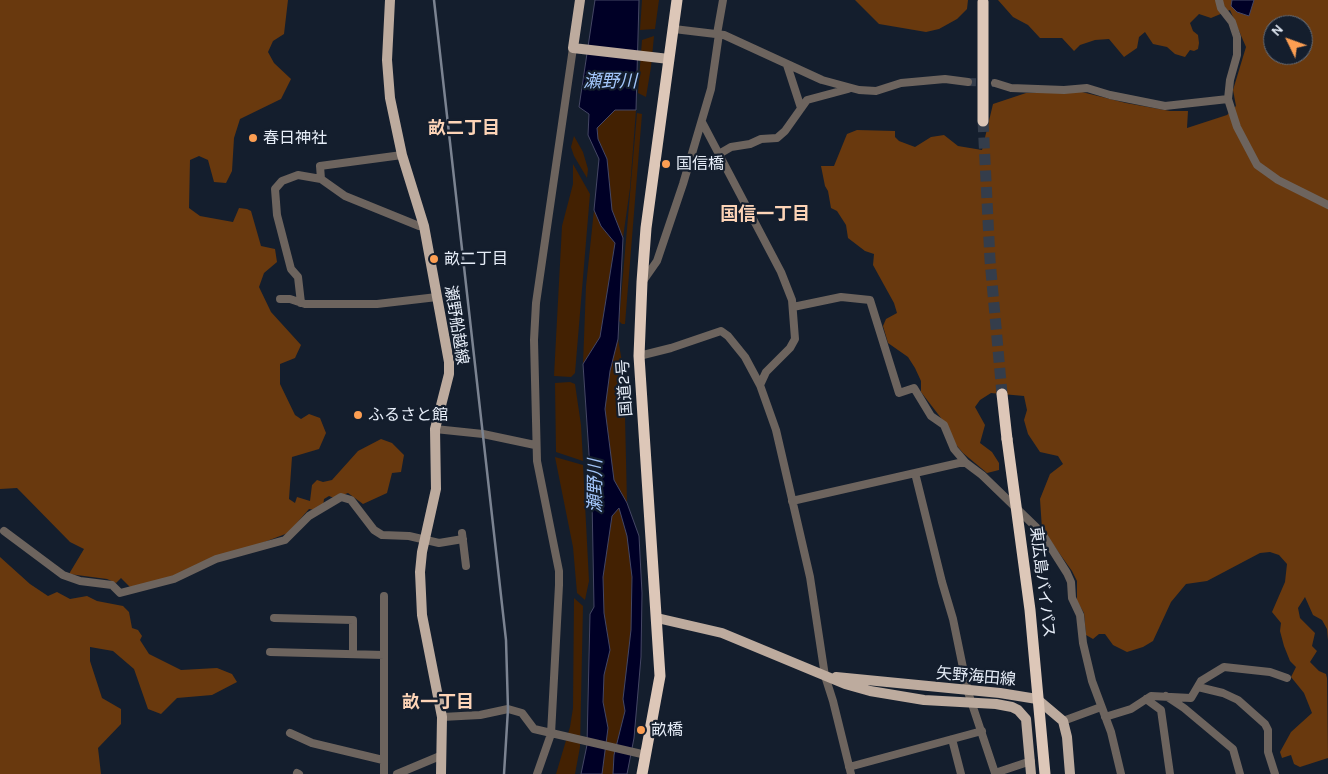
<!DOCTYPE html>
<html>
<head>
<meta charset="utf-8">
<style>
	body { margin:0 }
	#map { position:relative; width:1328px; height:774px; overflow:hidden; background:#141e2d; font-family:Karla,sans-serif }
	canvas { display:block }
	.north { position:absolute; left:1263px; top:15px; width:50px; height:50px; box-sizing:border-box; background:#141e2d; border:1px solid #68717e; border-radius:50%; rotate:312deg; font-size:14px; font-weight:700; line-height:20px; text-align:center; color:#e6edf8 }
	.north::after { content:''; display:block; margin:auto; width:18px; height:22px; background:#fc9e52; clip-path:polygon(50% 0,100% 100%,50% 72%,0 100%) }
</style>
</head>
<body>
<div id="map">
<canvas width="1328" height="774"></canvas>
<div class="north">N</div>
</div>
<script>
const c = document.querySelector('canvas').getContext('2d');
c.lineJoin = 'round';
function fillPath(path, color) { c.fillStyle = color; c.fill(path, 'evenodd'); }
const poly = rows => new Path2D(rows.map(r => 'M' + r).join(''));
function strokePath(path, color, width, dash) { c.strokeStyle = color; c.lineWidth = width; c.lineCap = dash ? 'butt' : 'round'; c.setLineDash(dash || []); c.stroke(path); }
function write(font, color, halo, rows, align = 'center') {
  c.font = font + ' Karla,"Noto Sans JP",sans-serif'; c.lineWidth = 4.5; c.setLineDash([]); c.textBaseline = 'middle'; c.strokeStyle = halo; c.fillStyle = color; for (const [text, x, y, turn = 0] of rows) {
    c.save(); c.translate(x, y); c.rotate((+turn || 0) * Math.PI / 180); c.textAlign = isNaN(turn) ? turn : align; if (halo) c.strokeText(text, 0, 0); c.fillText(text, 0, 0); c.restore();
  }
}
fillPath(poly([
	[642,0,659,0,655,29,640,30],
	[654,36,651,67,646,97,638,93,642,40],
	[615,110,636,110,630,188,623,238,612,210,607,159,598,139,597,128],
	[637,113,642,114,625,324,622,324,619,321],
	[574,136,583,152,588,169,587,178,574,156,571,147],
	[573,164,590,194,575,373,571,377,554,376,562,226,573,184],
	[594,210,601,226,615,243,600,337,583,364,586,286],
	[618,339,624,373,627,503,614,480,605,409,610,371],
	[570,382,575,384,581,425,583,461,556,452,555,383],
	[555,457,583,465,589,581,585,600,577,593,573,547],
	[619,507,627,536,632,577,631,630,623,699,625,711,614,755,613,774,602,774,608,728,603,702,604,675,610,650,604,613,603,577,612,516],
	[574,598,583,606,580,747,575,774,556,774,570,727,573,708]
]), '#432102');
fillPath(poly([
	[0,0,288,0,284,34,273,41,268,52,274,63,291,79,281,99,240,119,234,138,232,171,226,183,214,182,208,160,199,156,190,160,189,208,200,216,233,222,239,208,247,209,251,211,261,246,275,249,277,262,264,273,259,287,271,312,301,345,295,358,280,364,280,384,295,415,301,419,309,414,320,418,326,433,319,449,292,457,289,499,295,503,297,497,310,501,312,485,317,480,323,482,332,480,358,451,381,439,392,443,404,455,401,472,392,473,387,493,363,504,348,493,334,498,329,496,324,499,323,506,315,510,309,509,288,533,170,578,130,587,121,578,116,583,107,579,69,574,84,549,70,542,17,488,0,489],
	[855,0,968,0,967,9,957,19,939,29,926,32,879,24],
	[998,0,1328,0,1328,640,1327,629,1322,620,1313,615,1305,597,1298,608,1300,618,1315,633,1312,646,1317,651,1310,662,1319,671,1326,674,1327,678,1328,758,1300,767,1294,764,1291,755,1282,758,1280,752,1291,732,1312,713,1304,693,1291,677,1296,667,1290,661,1284,646,1280,631,1281,623,1272,612,1285,582,1287,564,1279,555,1270,552,1260,553,1207,581,1186,584,1171,602,1153,641,1143,647,1127,652,1113,645,1105,634,1099,634,1093,639,1086,635,1084,613,1077,601,1077,581,1072,571,1042,529,1040,499,1050,474,1063,464,1058,456,1040,452,1028,434,1024,420,1027,410,1024,396,991,393,980,400,975,407,985,425,980,443,992,452,999,463,999,470,987,473,963,453,952,440,941,418,921,392,921,381,915,368,908,357,888,343,883,326,886,319,897,313,894,303,873,265,874,254,865,251,848,238,846,225,837,211,831,208,828,191,825,186,821,166,834,166,847,134,857,130,895,131,895,137,899,141,915,147,931,137,944,135,958,146,982,150,993,104,1026,93,1078,91,1126,103,1170,111,1188,111,1187,128,1227,115,1236,106,1233,90,1246,47,1230,10,1211,18,1199,14,1190,23,1193,31,1198,35,1199,43,1198,49,1194,51,1190,50,1185,57,1175,54,1167,47,1153,44,1145,32,1139,37,1137,48,1124,57,1109,39,1095,40,1080,45,1074,51,1062,38,1040,38,1028,25,1013,17],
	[1273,25,1303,25,1303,55,1273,55],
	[0,557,30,584,48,596,57,592,70,599,87,596,97,601,123,606,129,612,132,628,138,630,142,636,140,640,149,654,181,670,217,668,232,674,237,682,212,695,177,698,161,714,148,709,134,669,113,651,90,647,90,661,102,698,121,709,121,724,98,748,101,774,0,774]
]), '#69390e');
const water = poly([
	[595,0,639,0,636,110,615,110,597,128,598,139,607,159,612,210,623,238,618,339,610,371,605,409,614,480,627,503,639,536,642,593,641,657,634,738,627,774,613,774,614,755,625,711,623,699,631,630,632,577,627,536,619,508,612,516,603,577,604,613,610,650,604,675,603,702,608,728,602,774,581,774,587,745,590,614,594,607,592,499,583,364,600,337,615,243,601,226,594,210,599,159,588,135,589,114,579,107,595,0],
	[1232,0,1254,0,1249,16,1237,12,1231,6,1232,0]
]);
fillPath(water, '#000026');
strokePath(water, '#454765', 1);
strokePath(poly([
	[968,82,995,83]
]), '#343d4b', 8, [8, 4]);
strokePath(poly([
	[983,121,990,260,1002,394]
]), '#343d4b', 11, [11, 5.5]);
strokePath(poly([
	[674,29,724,35,822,80,859,90,876,91,901,83,945,79,968,82],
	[717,34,723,0],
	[787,65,801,108],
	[995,83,1011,88,1064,90,1087,88,1110,95,1165,106,1228,99,1230,80,1237,55,1237,37,1232,22,1221,8,1219,0],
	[1228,99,1237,127,1257,165,1278,180,1328,205],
	[702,122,781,272,792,300,795,339,790,348,766,372,760,385,776,430,810,577,825,676,833,701,851,774],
	[719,154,731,147,750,144,761,139,777,138,785,131,807,100,848,89],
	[402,155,320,166,321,179,345,196,419,226,424,226],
	[643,281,657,261,683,184,711,89,719,34],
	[280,299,290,299,305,304,377,304,437,297],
	[301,303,298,277,291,269,277,215,275,189,282,181,298,175,321,179],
	[793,307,841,297,870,300,899,393,914,388,931,416,944,425,954,449,966,463],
	[639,356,671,348,721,331,728,336,745,357,760,385],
	[435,429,483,434,535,445],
	[915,473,942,582,953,619,968,692,995,773,1031,761],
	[792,501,959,463,966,463,982,475,1041,532,1067,573,1071,582,1072,598,1080,615,1083,643,1092,681,1111,732,1121,774],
	[4,531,63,575,80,581,112,585,120,593,174,579,216,559,285,540,309,516,341,497,351,500,374,530,382,535,409,536,439,543,463,539],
	[462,533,466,566],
	[384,596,384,774],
	[274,618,353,620,353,654],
	[270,652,384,655],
	[1198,687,1223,693,1238,700,1265,724,1268,730,1268,752,1275,774],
	[1166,696,1184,708,1233,749,1240,774],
	[1146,699,1161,710,1170,774],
	[442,717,480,715,508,709,522,713,534,729,646,755],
	[1105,717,1131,709,1151,696,1191,698,1201,681,1224,667,1270,672,1287,678],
	[1063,721,1101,707],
	[290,733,312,743,383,760],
	[952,739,961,774],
	[849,767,982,731],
	[297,773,299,774],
	[397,774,440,756],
	[537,774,551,734,559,585,559,571,537,461,534,340,536,303,573,48]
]), '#6d645e', 8);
strokePath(poly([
	[390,0,387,60,390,98,402,155,424,226,449,362,449,374,435,429,436,489,422,552,420,572,422,615,442,717,441,774],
	[580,0,573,48,669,59],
	[657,618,722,633,845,684,870,691,924,700,996,704,1012,707,1018,710,1026,719,1031,774],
	[836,677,1000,693,1037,699,1063,721,1067,737,1070,774]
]), '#bdab9e', 10);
strokePath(poly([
	[983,2,983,121],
	[1002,394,1007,439],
	[642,774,660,676,639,356,642,282,646,228,677,0]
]), '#ddc7b8', 11);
strokePath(poly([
	[434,0,506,640,508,709,504,774]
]), '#7b8391', 2.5);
strokePath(poly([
	[1007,439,1030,610,1045,774]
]), '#ddc7b8', 11);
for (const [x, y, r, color] of [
	[253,138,5,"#fc9e52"],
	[666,164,5,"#fc9e52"],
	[434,259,5,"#fc9e52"],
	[358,415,5,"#fc9e52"],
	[641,730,5,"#fc9e52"]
]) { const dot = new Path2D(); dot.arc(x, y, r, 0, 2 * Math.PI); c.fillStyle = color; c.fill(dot); strokePath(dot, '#141e2d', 2); }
write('16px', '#e6edf8', '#141e2d', [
	["春日神社",263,138],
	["国信橋",676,164],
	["畝二丁目",444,259],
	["ふるさと館",368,415],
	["畝橋",651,730]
], 'left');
write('16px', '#e6edf8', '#141e2d', [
	["瀬野船越線",456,325,81],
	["国道2号",625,388,-94],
	["東広島バイパス",1042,582,83],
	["矢野海田線",976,677,5]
]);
write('italic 18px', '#a3c6fa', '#141e2d', [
	["瀬野川",610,82],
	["瀬野川",596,486,-90]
]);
write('bold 18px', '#fdd4b7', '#141e2d', [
	["畝二丁目",464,129],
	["国信一丁目",765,215],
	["畝一丁目",438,703]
]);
</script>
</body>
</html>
